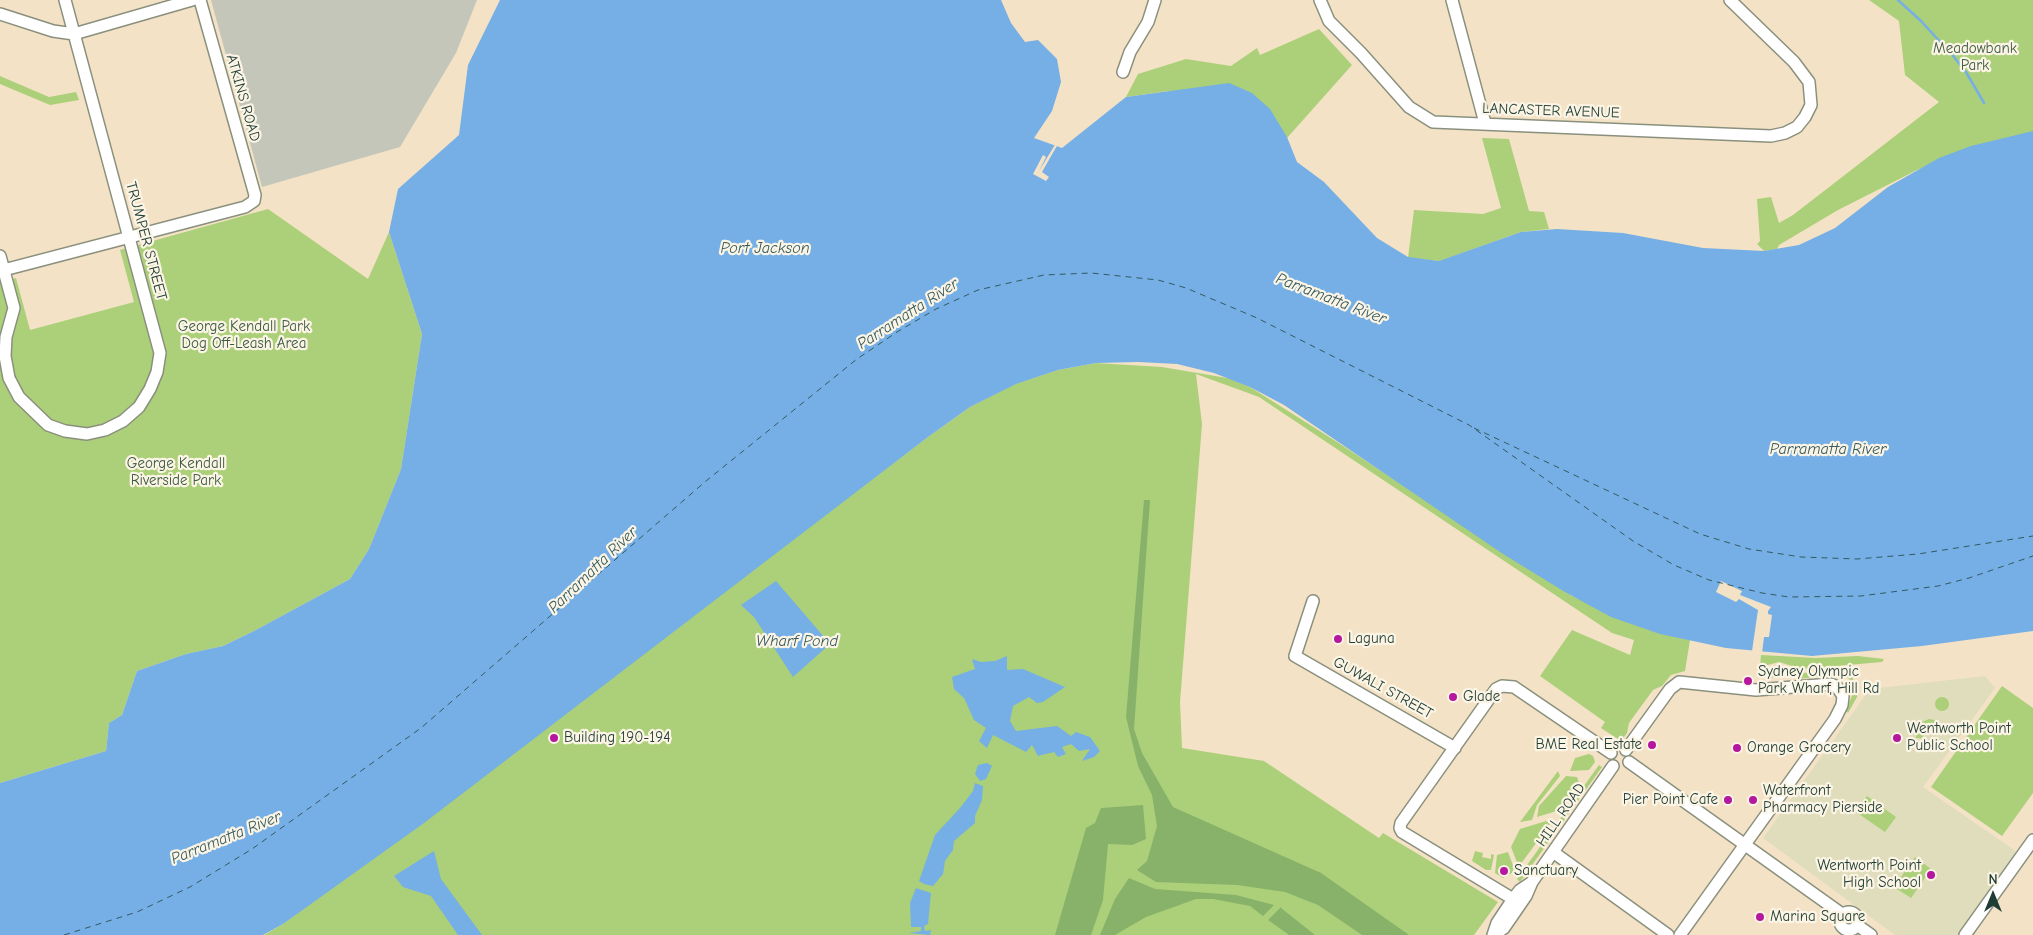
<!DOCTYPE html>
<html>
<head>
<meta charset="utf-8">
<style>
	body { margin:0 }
	#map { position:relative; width:2033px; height:935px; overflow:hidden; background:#f4e2c6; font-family:"Comic Neue",sans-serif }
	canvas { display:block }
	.north { position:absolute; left:1968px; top:870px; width:50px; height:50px; -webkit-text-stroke:4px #fcf5e5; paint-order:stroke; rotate:0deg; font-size:14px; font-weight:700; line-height:20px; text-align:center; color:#1f3d34 }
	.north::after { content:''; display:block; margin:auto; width:18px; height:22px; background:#1f3d34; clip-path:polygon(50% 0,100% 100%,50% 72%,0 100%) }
</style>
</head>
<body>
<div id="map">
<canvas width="2033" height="935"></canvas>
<div class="north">N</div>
</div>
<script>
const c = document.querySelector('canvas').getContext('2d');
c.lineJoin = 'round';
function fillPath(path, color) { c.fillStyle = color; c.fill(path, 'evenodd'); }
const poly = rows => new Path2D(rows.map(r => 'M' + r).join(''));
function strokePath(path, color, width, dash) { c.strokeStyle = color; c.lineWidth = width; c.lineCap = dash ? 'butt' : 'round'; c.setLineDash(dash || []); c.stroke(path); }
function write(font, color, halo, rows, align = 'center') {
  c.font = font + ' "Comic Neue",sans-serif'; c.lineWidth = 4.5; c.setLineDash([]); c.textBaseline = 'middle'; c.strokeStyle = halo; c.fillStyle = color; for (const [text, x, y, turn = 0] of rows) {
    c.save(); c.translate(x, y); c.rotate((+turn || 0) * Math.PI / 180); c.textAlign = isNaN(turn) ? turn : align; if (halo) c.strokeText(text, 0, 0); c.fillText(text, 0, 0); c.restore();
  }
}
fillPath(poly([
	[1985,676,1995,688,1923,787,2017,852,1958,935,1895,935,1763,838,1870,689]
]), '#dfddbb');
fillPath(poly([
	[211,0,477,0,456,53,400,147,262,187]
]), '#c3c6b9');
fillPath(poly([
	[1869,0,2033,0,2033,150,1919,169,1838,210,1779,245,1777,249,1764,251,1757,244,1760,241,1757,199,1771,197,1779,223,1793,215,1939,102,1905,75,1899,21],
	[1319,29,1352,65,1287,138,1169,91,1126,97,1138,74,1186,59,1231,66,1257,48,1260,55],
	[0,76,49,97,76,92,79,100,50,105,0,84],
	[1482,138,1509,139,1529,211,1544,212,1549,229,1521,232,1440,261,1408,258,1414,210,1483,214,1501,208],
	[268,209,368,279,389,232,422,334,401,469,369,549,350,579,254,631,223,646,186,654,137,671,122,715,109,723,106,751,0,783,0,283,16,278,30,330,134,302,120,250],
	[1096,363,1162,367,1233,379,1250,387,1334,440,1572,596,1649,630,1690,640,1685,671,1671,675,1662,686,1653,690,1629,723,1627,733,1621,741,1601,728,1605,722,1540,676,1572,630,1630,655,1634,640,1612,633,1259,397,1196,374,1202,424,1180,702,1182,748,1264,761,1379,838,1383,833,1498,902,1474,935,264,935,283,924,928,437,970,407,1015,384,1058,370],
	[1761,655,1816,658,1858,656,1884,659,1882,662,1802,669,1779,662,1760,667],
	[1773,667,1787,670,1788,676,1768,678,1767,670],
	[1845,672,1852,677,1857,686,1857,697,1848,713,1846,711,1853,693,1851,681,1847,677,1838,675,1797,679,1797,673],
	[2002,686,2033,708,2033,793,2002,836,1931,787],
	'1935 704a7 7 0 1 1 14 0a7 7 0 1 1-14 0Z',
	[1929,719,1935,720,1935,729,1927,731,1921,738,1916,738,1917,724],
	[1589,754,1593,756,1595,762,1589,770,1570,771,1575,758],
	[1599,765,1602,767,1520,882,1517,879],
	[1558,771,1560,776,1537,805,1532,820,1520,822],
	[1566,776,1577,777,1579,783,1560,810,1537,817,1539,806],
	[1867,796,1896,817,1885,832,1856,812],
	[1546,821,1550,824,1520,865,1518,865,1511,847,1520,829],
	[1475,851,1483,853,1482,857,1491,859,1491,854,1494,855,1491,870,1486,870,1472,861],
	[1508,852,1515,871,1503,878,1495,873,1497,855],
	[1915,857,1931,869,1911,898,1894,887]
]), '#abd079');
fillPath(poly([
	[1144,500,1150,500,1134,729,1142,753,1173,807,1321,873,1409,935,1362,935,1318,905,1285,892,1237,885,1156,882,1137,870,1147,861,1157,826,1152,795,1138,766,1126,717],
	[1143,805,1146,839,1132,845,1108,844,1103,900,1091,935,1055,935,1086,828,1095,823,1101,808],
	[1129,878,1155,889,1236,895,1274,905,1263,916,1250,906,1213,899,1196,899,1146,917,1115,935,1100,935,1115,899],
	[1281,907,1281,908,1315,935,1289,935,1268,920]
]), '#88b269');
fillPath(poly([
	[500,0,1001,0,1011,23,1025,42,1038,40,1057,59,1061,82,1052,111,1034,138,1062,148,1126,97,1229,83,1252,93,1270,109,1287,137,1297,162,1324,182,1377,238,1408,257,1439,261,1521,232,1557,229,1623,233,1703,248,1764,251,1799,245,1835,228,1888,187,1939,158,1971,146,2033,131,2033,631,1922,646,1812,656,1726,648,1660,634,1611,617,1565,592,1503,554,1284,405,1250,387,1214,373,1177,364,1138,362,1096,363,1058,370,1016,384,970,407,928,437,424,823,283,924,263,935,0,935,0,783,106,751,109,723,122,715,137,671,186,654,223,646,254,631,350,579,369,549,401,469,422,334,389,232,398,189,459,135,468,65],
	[776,581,830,644,793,677,754,617,741,605],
	[1007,656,1007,670,1023,669,1065,687,1043,702,1037,703,1029,697,1013,706,1010,721,1016,731,1057,726,1071,736,1076,732,1090,737,1100,751,1094,757,1082,761,1090,749,1079,751,1071,744,1062,747,1066,754,1058,757,1054,752,1038,756,1032,745,1026,752,993,735,987,748,979,741,986,728,974,720,964,698,954,689,952,677,975,669,972,659,981,662,995,661],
	[987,763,992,766,986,779,980,781,975,774,978,765],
	[975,783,983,786,982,800,975,816,975,823,954,841,953,850,945,861,943,874,933,886,924,884,919,881,935,835,960,808,973,791],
	[434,851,441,879,482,935,458,935,431,896,403,887,394,876],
	[916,888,931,893,928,924,924,926,925,931,931,930,930,935,909,933,921,931,921,927,911,927,910,903]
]), '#75afe5');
fillPath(poly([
	[1056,143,1058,144,1042,172,1049,177,1046,181,1033,174,1043,155,1046,157,1039,171],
	[1721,581,1742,591,1740,595,1771,607,1768,611,1768,614,1772,615,1769,637,1764,637,1762,653,1752,651,1758,610,1739,599,1736,602,1716,592]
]), '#f4e2c6');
strokePath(poly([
	[1898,0,1921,21,1954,57,1966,72,1984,103]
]), '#75afe5', 2.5);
strokePath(poly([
	[1474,428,1700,534,1749,549,1801,557,1857,559,1918,554,2033,536],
	[64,935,137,912,190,887,252,849,421,728,706,481,857,359,897,332,936,309,978,290,1044,275,1091,273,1158,280,1186,288,1257,318,1469,425,1633,541,1674,565,1709,580,1762,593,1789,597,1861,596,1938,586,1969,578,2033,556]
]), '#345a60', 1, [6, 5]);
const minor = poly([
	[1320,0,1329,21,1361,53,1409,107,1433,122,1771,136,1785,133,1797,127,1805,117,1811,105,1809,82,1794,62,1730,0],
	[1452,0,1485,123],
	[0,14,53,31,74,34,192,0],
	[1123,72,1130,52,1148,22,1155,0],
	[0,256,14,308,6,337,5,356,9,378,19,397,48,425,65,431,87,434,105,430,123,421,139,407,150,389,157,372,160,353,65,0],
	[0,271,245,207,254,201,255,195,200,0],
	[1313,601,1295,656,1455,748],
	[1626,750,1670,689,1679,682,1756,690,1831,684,1837,687,1843,696,1842,705,1835,719,1680,935],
	[1629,762,1842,914],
	[1553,852,1668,935],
	[1513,899,1402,832,1400,828,1401,823,1496,689,1502,686,1514,687,1611,753],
	'1840 921a9 9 0 1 1 18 0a9 9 0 1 1-18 0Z',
	[1857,925,1871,935],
	[1493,935,1497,923,1513,899,1520,890,1532,882],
	[1494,935,1504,928,1526,896,1532,882,1613,766],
	[1965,935,2033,840]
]);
strokePath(minor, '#8a907d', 14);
strokePath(minor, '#fff', 11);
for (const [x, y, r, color] of [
	[1338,639,5,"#b5179e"],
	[1748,681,5,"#b5179e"],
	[1453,697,5,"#b5179e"],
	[554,738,5,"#b5179e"],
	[1897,738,5,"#b5179e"],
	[1652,745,5,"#b5179e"],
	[1737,748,5,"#b5179e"],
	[1728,800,5,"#b5179e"],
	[1753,800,5,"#b5179e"],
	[1504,871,5,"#b5179e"],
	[1931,875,5,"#b5179e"],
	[1760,917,5,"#b5179e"]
]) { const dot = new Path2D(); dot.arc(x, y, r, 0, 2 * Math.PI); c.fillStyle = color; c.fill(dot); strokePath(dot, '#fcf5e5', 2); }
write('15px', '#3b5a42', '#fcf5e5', [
	["Meadowbank",1975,49],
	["Park",1975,66],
	["George Kendall Park",244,327],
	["Dog Off-Leash Area",244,344],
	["George Kendall",176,464],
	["Riverside Park",176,481]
]);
write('15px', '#1f3d34', '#fcf5e5', [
	["ATKINS ROAD",243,98,74],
	["LANCASTER AVENUE",1551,111,2],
	["TRUMPER STREET",146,241,75],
	["GUWALI STREET",1383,688,29],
	["HILL ROAD",1561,815,-55]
]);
write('15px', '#1f3d34', '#fcf5e5', [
	["Laguna",1348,639],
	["Sydney Olympic",1758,672],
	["Park Wharf, Hill Rd",1758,689],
	["Glade",1463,697],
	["Wentworth Point",1907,729],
	["Public School",1907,746],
	["Building 190-194",564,738],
	["BME Real Estate",1642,745,"right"],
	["Orange Grocery",1747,748],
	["Waterfront",1763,791],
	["Pharmacy Pierside",1763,808],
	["Pier Point Cafe",1718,800,"right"],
	["Wentworth Point",1921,866,"right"],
	["High School",1921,883,"right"],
	["Sanctuary",1514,871],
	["Marina Square",1770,917]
], 'left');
write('italic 16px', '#345a60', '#fcf5e5', [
	["Port Jackson",765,248],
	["Parramatta River",1331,299,21],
	["Parramatta River",908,314,-33],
	["Parramatta River",1828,449],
	["Parramatta River",593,570,-44],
	["Wharf Pond",797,641],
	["Parramatta River",226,838,-22]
]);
</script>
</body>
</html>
